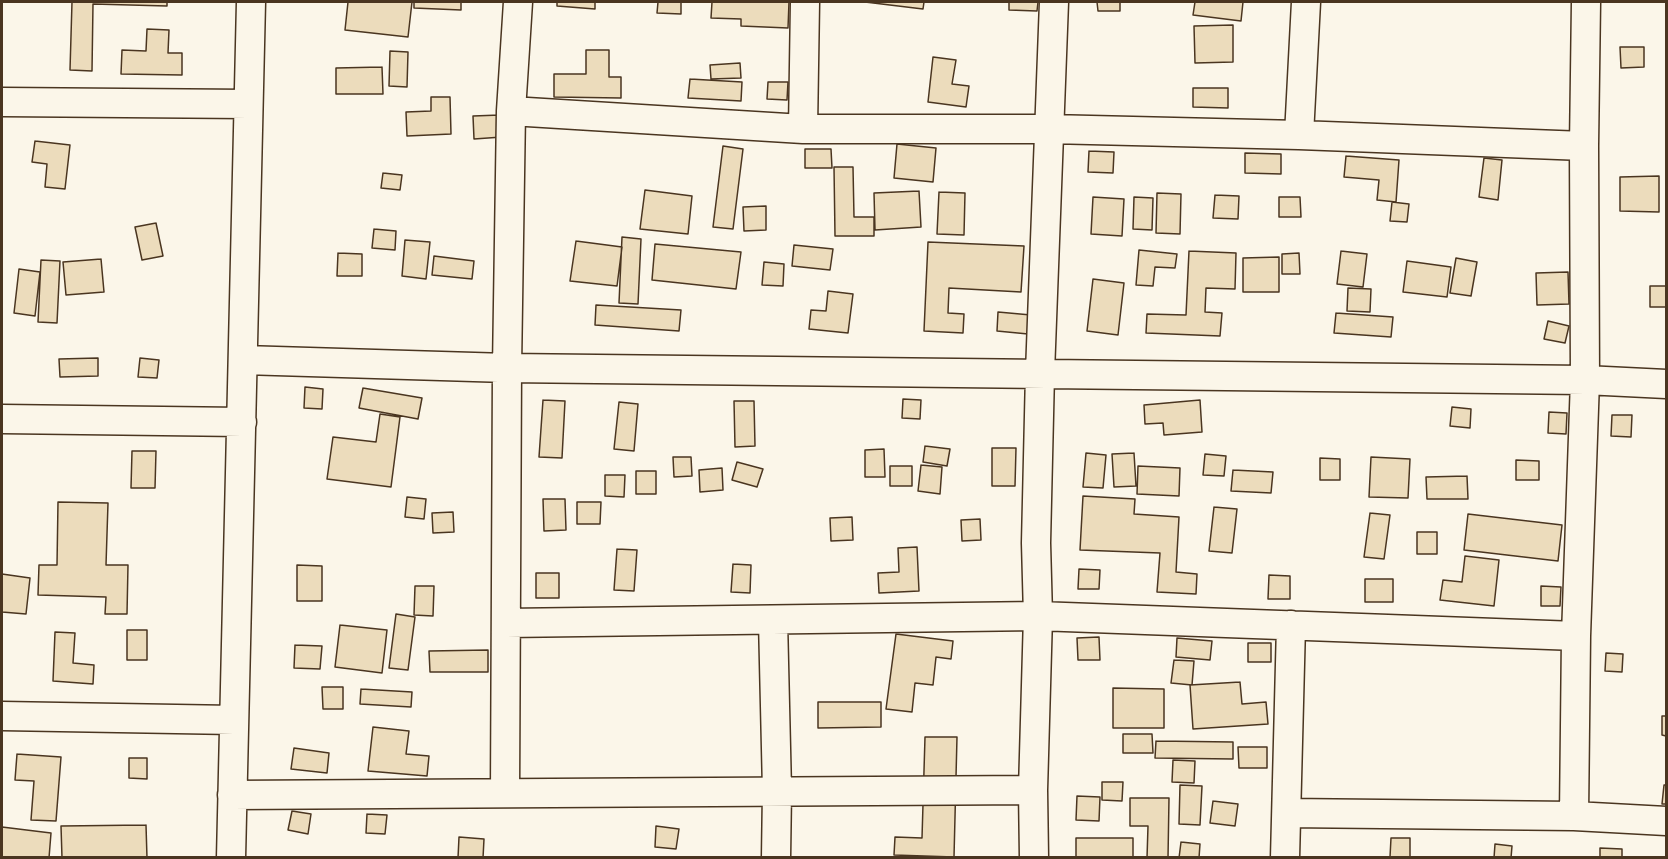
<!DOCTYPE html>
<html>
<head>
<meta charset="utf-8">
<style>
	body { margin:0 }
	#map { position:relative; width:1668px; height:859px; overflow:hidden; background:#fbf6e9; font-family:"Asap Condensed",sans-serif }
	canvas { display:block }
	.frame { position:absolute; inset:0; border:3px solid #4a3520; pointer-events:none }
</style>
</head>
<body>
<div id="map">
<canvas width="1668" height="859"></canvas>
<div class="frame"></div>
</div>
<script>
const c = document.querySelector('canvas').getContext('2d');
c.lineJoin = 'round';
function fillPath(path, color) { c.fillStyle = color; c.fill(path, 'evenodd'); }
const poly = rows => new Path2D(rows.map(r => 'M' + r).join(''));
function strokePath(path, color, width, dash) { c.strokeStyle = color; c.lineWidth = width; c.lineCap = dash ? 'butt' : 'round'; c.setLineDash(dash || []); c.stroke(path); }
const building = poly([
	[72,2,167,2,167,6,93,4,92,71,70,70,72,2],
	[348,2,412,2,408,37,345,30,348,2],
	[414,2,461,2,461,10,414,8,414,2],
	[557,2,595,2,595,9,557,6,557,2],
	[658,2,681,2,681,14,657,13,658,2],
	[712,2,789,2,788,28,741,26,741,19,711,18,712,2],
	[865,2,924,2,923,9,865,2],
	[1009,2,1038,2,1037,11,1009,10,1009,2],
	[1097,2,1120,2,1120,11,1098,11,1097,2],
	[1195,2,1243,2,1241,21,1193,15,1195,2],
	[1233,25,1233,62,1195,63,1194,26,1233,25],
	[147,29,169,30,168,53,182,53,182,75,121,74,122,50,146,51,147,29],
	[1620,47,1644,47,1644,67,1621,68,1620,47],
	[586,50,609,50,609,77,621,77,621,98,554,97,554,74,586,74,586,50],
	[390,51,408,52,407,87,389,86,390,51],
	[933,57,956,60,952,84,969,86,966,107,928,102,933,57],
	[740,63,741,78,711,79,710,65,740,63],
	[382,67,383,94,336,94,336,68,382,67],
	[690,79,742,82,741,101,688,98,690,79],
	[768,82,788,82,787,100,767,99,768,82],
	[1193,88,1228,88,1228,108,1193,107,1193,88],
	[431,97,450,97,451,134,407,136,406,112,431,111,431,97],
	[500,115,502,137,474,139,473,116,500,115],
	[35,141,70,145,65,189,45,187,47,164,32,162,35,141],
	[897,144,936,148,933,182,894,178,897,144],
	[723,146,743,149,733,229,713,227,723,146],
	[805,149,831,149,832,168,805,168,805,149],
	[1089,151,1114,152,1113,173,1088,172,1089,151],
	[1245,153,1281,154,1281,174,1245,173,1245,153],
	[1346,156,1399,160,1396,202,1377,200,1379,180,1344,177,1346,156],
	[1484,158,1502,160,1498,200,1479,197,1484,158],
	[834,167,853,167,854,217,874,217,874,236,835,236,834,167],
	[383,173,402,175,400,190,381,188,383,173],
	[1659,176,1659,212,1620,211,1620,177,1659,176],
	[645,190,692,196,688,234,640,229,645,190],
	[919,191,921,227,875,230,874,193,919,191],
	[939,192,965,193,964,235,937,234,939,192],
	[1157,193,1181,194,1180,234,1156,233,1157,193],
	[1215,195,1239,196,1238,219,1213,218,1215,195],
	[1093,197,1124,199,1122,236,1091,234,1093,197],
	[1134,197,1153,198,1152,230,1133,229,1134,197],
	[1279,197,1300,197,1301,217,1279,217,1279,197],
	[1392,202,1409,204,1407,222,1390,221,1392,202],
	[766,206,766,230,744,231,743,207,766,206],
	[156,223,163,256,142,260,135,227,156,223],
	[374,229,396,231,395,250,372,248,374,229],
	[622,237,641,239,638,304,619,303,622,237],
	[405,240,430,242,426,279,402,276,405,240],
	[576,241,622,247,617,286,570,281,576,241],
	[928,242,1024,246,1021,292,949,288,948,313,964,314,963,333,924,331,928,242],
	[655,244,741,252,736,289,652,280,655,244],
	[794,245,833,249,830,270,792,266,794,245],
	[1139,250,1177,254,1175,268,1155,267,1153,286,1136,285,1139,250],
	[1189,251,1236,253,1235,289,1206,288,1205,312,1222,313,1220,336,1146,333,1147,314,1186,315,1189,251],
	[1341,251,1367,254,1363,287,1337,284,1341,251],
	[338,253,362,254,362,276,337,276,338,253],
	[1299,253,1300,274,1282,274,1282,254,1299,253],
	[434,256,474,261,472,279,432,275,434,256],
	[1279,257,1279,292,1243,292,1243,258,1279,257],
	[1456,258,1477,262,1471,296,1450,293,1456,258],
	[101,259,104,292,66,295,63,262,101,259],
	[41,260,60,261,57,323,38,322,41,260],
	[1407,261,1451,267,1447,297,1403,292,1407,261],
	[764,262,784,264,783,286,762,285,764,262],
	[19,269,40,272,35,316,14,313,19,269],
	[1568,272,1569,304,1537,305,1536,273,1568,272],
	[1093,279,1124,283,1118,335,1087,331,1093,279],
	[1650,286,1666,286,1666,307,1650,307,1650,286],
	[1348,288,1371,289,1370,312,1347,311,1348,288],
	[828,291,853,294,848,333,809,329,811,310,826,311,828,291],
	[596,305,681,310,679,331,595,325,596,305],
	[998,312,1031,315,1028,334,997,331,998,312],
	[1336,313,1393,317,1391,337,1334,333,1336,313],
	[1548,321,1569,326,1565,343,1544,339,1548,321],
	[98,358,98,376,60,377,59,359,98,358],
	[140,358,159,360,157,378,138,377,140,358],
	[305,387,323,389,322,409,304,408,305,387],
	[363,388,422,398,418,419,359,408,363,388],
	[903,399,921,400,920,419,902,418,903,399],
	[543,400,565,401,562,458,539,457,543,400],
	[1200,400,1202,432,1164,435,1163,423,1145,424,1144,405,1200,400],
	[734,401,754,401,755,446,735,447,734,401],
	[619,402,638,404,634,451,614,449,619,402],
	[1452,407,1471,409,1470,428,1450,426,1452,407],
	[1549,412,1567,413,1566,434,1548,433,1549,412],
	[380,414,400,417,391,487,327,479,333,437,376,442,380,414],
	[1612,415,1632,415,1631,437,1611,436,1612,415],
	[925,446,950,449,947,466,923,462,925,446],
	[992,448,1016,448,1015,486,992,486,992,448],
	[884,449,885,477,865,477,865,450,884,449],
	[132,451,156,451,155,488,131,488,132,451],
	[1086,453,1106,455,1103,488,1083,487,1086,453],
	[1134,453,1136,486,1114,487,1112,454,1134,453],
	[1205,454,1226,456,1224,476,1203,475,1205,454],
	[673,457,691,457,692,476,674,477,673,457],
	[1371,457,1410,459,1408,498,1369,497,1371,457],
	[1320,458,1340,459,1340,480,1320,480,1320,458],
	[1516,460,1539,461,1539,480,1516,480,1516,460],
	[737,462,763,469,757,487,732,480,737,462],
	[921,465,942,467,940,494,918,491,921,465],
	[890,466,912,466,912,486,890,486,890,466],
	[1138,466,1180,468,1179,496,1137,494,1138,466],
	[722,468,723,490,700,492,699,470,722,468],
	[1233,470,1273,472,1271,493,1231,491,1233,470],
	[636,471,656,471,656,494,636,494,636,471],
	[605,475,625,475,624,497,605,496,605,475],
	[1467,476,1468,499,1427,499,1426,477,1467,476],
	[1083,496,1135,499,1134,514,1179,517,1176,572,1197,574,1196,594,1157,592,1160,553,1080,550,1083,496],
	[407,497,426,499,424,519,405,517,407,497],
	[543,499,565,499,566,530,544,531,543,499],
	[58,502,108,503,106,565,128,565,127,614,105,614,106,597,38,595,39,565,57,565,58,502],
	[577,502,601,502,600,524,577,524,577,502],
	[1214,507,1237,509,1232,553,1209,551,1214,507],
	[453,512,454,532,433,533,432,513,453,512],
	[1370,513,1390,515,1384,559,1364,557,1370,513],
	[1468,514,1562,525,1558,561,1464,550,1468,514],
	[852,517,853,540,831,541,830,518,852,517],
	[980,519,981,540,962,541,961,520,980,519],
	[1417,532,1437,532,1437,554,1417,554,1417,532],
	[917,547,919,591,879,593,878,573,899,572,898,548,917,547],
	[617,549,637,550,634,591,614,590,617,549],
	[1465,556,1499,560,1494,606,1440,600,1443,580,1462,582,1465,556],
	[733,564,751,565,750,593,731,592,733,564],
	[297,565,322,566,322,601,297,601,297,565],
	[1079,569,1100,570,1099,589,1078,589,1079,569],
	[536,573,559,573,559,598,536,598,536,573],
	[2,574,30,578,26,614,2,612,2,574],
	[1269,575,1290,576,1290,599,1268,599,1269,575],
	[1365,579,1393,579,1393,602,1365,602,1365,579],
	[415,586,434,586,433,616,414,615,415,586],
	[1541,586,1561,587,1560,606,1541,606,1541,586],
	[396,614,415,617,408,670,389,668,396,614],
	[340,625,387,630,382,673,335,667,340,625],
	[127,630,147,630,147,660,127,660,127,630],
	[55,632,75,633,73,663,94,665,93,684,53,681,55,632],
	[896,634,953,641,951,659,936,657,933,685,915,683,912,712,886,709,896,634],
	[1099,637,1100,660,1078,660,1077,638,1099,637],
	[1177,638,1212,641,1210,660,1176,657,1177,638],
	[1248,643,1271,643,1271,662,1248,662,1248,643],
	[295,645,322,646,320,669,294,668,295,645],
	[488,650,488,672,430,672,429,651,488,650],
	[1606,653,1623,654,1622,672,1605,671,1606,653],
	[1174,660,1194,661,1192,685,1171,683,1174,660],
	[1240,682,1242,704,1266,702,1268,724,1193,729,1190,685,1240,682],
	[322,687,343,687,343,709,323,709,322,687],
	[1113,688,1164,689,1164,728,1113,728,1113,688],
	[361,689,412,692,411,707,360,704,361,689],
	[818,702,881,702,881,727,818,728,818,702],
	[1662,716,1666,716,1666,736,1662,735,1662,716],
	[373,727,409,731,406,754,429,756,427,776,368,771,373,727],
	[1123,734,1152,734,1153,753,1123,753,1123,734],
	[925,737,957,737,954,857,894,855,895,837,922,838,925,737],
	[1156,741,1233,742,1233,759,1155,758,1156,741],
	[1238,747,1267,747,1267,768,1239,768,1238,747],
	[294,748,329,753,327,773,291,769,294,748],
	[17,754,61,757,56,821,31,820,34,781,15,780,17,754],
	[129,758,147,758,147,779,129,778,129,758],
	[1173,760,1195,761,1194,783,1172,782,1173,760],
	[1102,782,1123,782,1122,801,1102,800,1102,782],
	[1180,785,1202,786,1200,825,1179,824,1180,785],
	[1664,785,1666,785,1666,804,1662,804,1664,785],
	[1077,796,1100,797,1099,821,1076,820,1077,796],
	[1130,798,1169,798,1168,858,1147,858,1148,826,1130,826,1130,798],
	[1213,801,1238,804,1235,826,1210,823,1213,801],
	[292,811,311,814,308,834,288,830,292,811],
	[367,814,387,815,385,834,366,833,367,814],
	[146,825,147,858,62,858,61,826,146,825],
	[656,826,679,829,676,849,655,847,656,826],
	[2,827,51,833,49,858,2,858,2,827],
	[459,837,484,839,483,858,458,858,459,837],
	[1076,838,1133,838,1133,857,1076,857,1076,838],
	[1391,838,1410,838,1410,858,1390,857,1391,838],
	[1181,842,1200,844,1199,858,1179,858,1181,842],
	[1495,844,1512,846,1511,858,1494,858,1495,844],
	[1600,848,1622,849,1622,858,1600,858,1600,848]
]);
fillPath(building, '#ecdcbc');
strokePath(building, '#4a3520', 1.5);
const minor = poly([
	[2,102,248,104],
	[511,111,803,129,1049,129,1299,135,1584,146],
	[803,129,805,2],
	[1299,135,1306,2],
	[243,360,507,368,1585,380,1666,384],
	[2,419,242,422],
	[773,620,777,791,776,858],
	[506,623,1038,616,1576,636],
	[2,716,234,720],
	[505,793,507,368,511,111,518,2],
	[232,795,1033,790],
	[1287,813,1574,816,1666,821],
	[1574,816,1576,636,1585,380,1584,146,1586,2],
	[231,858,251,2],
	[1034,858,1033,790,1038,616,1036,543,1040,373,1054,2],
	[1285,858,1291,625]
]);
strokePath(minor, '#4a3520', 31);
strokePath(minor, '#fbf6e9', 28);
</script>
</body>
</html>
